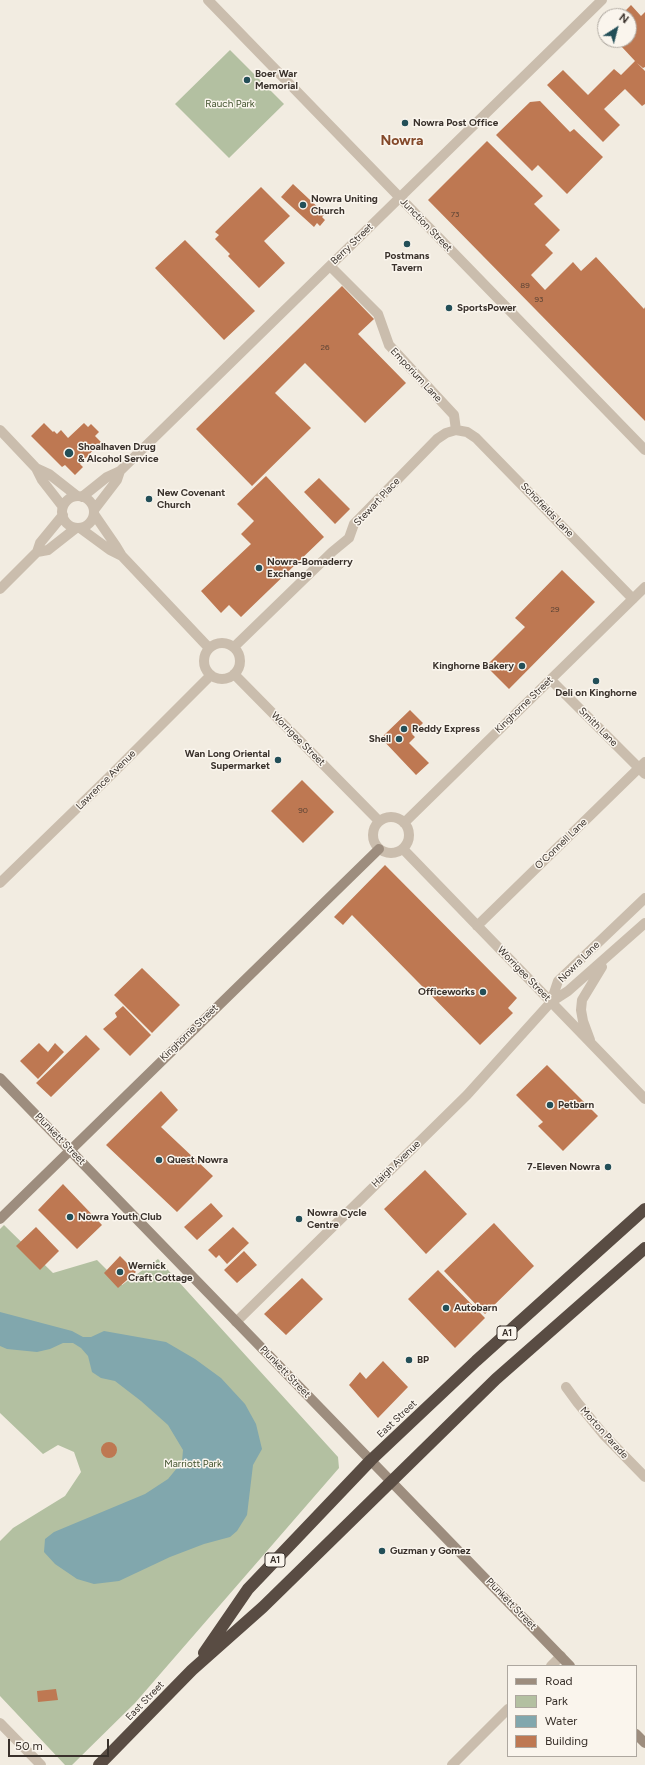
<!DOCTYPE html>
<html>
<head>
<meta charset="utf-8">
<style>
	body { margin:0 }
	#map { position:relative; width:645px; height:1765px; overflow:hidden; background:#f2ece1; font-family:Figtree,sans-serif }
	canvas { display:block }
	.legend { position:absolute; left:507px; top:1665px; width:130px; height:92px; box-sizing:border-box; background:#faf5ed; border:1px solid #ada79f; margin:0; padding:5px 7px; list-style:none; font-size:12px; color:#39312b }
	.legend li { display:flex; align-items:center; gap:8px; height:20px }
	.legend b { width:20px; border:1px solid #ada79f }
	.north { position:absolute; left:597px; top:8px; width:40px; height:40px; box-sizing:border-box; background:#faf5ed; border:1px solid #ada79f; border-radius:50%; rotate:36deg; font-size:11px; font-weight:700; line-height:16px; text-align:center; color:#39312b }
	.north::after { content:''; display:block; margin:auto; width:14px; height:18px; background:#234f58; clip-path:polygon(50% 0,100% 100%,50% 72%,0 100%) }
	.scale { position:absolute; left:8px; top:1739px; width:101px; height:18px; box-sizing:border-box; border:2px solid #39312b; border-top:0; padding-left:5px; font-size:12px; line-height:14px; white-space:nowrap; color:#39312b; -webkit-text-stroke:3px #faf5ed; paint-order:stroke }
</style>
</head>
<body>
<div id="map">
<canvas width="645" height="1765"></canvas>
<ul class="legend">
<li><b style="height:5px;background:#9d8d7e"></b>Road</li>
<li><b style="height:11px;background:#b3c0a1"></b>Park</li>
<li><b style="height:11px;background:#81a7ad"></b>Water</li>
<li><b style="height:11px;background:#be7852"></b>Building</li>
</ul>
<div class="north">N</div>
<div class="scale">50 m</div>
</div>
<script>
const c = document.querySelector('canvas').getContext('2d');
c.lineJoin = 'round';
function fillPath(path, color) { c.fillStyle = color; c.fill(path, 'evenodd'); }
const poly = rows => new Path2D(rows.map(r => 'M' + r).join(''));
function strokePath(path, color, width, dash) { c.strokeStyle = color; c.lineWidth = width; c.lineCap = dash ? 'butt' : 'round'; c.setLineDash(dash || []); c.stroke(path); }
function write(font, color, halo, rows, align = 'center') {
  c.font = font + ' Figtree,sans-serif'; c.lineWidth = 3; c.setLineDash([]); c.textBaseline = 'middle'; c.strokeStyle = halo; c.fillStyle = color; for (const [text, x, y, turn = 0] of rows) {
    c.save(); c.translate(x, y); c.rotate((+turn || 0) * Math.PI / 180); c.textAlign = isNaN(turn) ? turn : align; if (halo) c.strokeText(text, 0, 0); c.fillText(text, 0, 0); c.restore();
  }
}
fillPath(poly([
	[230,50,284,104,229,158,175,104],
	[4,1225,53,1273,97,1260,122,1285,158,1259,338,1457,339,1468,135,1703,72,1765,65,1765,0,1696,0,1541,13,1528,65,1496,81,1472,74,1452,58,1445,43,1454,0,1413,0,1229]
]), '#b3c0a1');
fillPath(poly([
	[0,1312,72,1331,83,1337,91,1337,104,1331,166,1342,195,1359,221,1378,245,1404,256,1424,262,1449,253,1465,247,1515,237,1531,230,1537,204,1544,170,1557,119,1581,94,1584,77,1579,55,1564,44,1552,45,1539,54,1532,145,1494,168,1479,182,1462,183,1450,168,1425,141,1401,115,1381,101,1378,92,1372,88,1356,81,1348,73,1343,63,1343,50,1349,37,1352,7,1349,0,1346]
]), '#81a7ad');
fillPath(poly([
	[631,5,641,16,645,12,645,67,643,68,637,63,645,71,645,104,642,106,625,89,604,109,620,125,603,142,547,85,563,70,588,95,614,69,621,75,635,61,621,46,623,45,618,40,629,40,629,16,620,16],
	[540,101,570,132,574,129,603,157,567,194,538,165,532,171,496,135,530,102],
	[487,141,543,196,534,204,560,230,545,245,553,253,531,275,545,290,573,262,581,271,596,257,644,309,645,307,645,421,428,200],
	[293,184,325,214,322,217,325,220,320,226,317,223,314,227,281,197],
	[261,187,290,216,264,241,285,263,259,288,228,256,230,254,215,239,219,235,215,232],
	[185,240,255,311,224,340,155,268],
	[342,286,374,319,358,334,406,383,365,423,305,363,275,393,311,428,252,486,196,429],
	[44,423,53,432,54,431,57,434,61,430,68,438,84,423,88,427,91,424,99,432,95,436,101,442,80,464,83,467,75,475,65,465,62,467,31,436],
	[266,476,324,537,241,617,229,605,221,613,201,591,251,544,241,534,254,521,237,504],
	[319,478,350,509,335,524,304,492],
	[562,570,595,602,509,689,486,666,525,627,515,618],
	[410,710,423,723,412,734,415,737,409,743,429,763,416,775,381,738],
	[302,780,334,812,303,843,271,811],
	[385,865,517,998,508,1008,513,1013,480,1045,352,915,343,925,334,917],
	[142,968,180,1005,152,1033,114,995],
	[123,1006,151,1035,130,1056,103,1029,117,1017,115,1013],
	[86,1035,100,1049,51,1097,36,1083],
	[39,1043,48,1052,55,1043,64,1052,38,1079,20,1061],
	[547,1065,598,1116,563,1151,538,1126,543,1122,516,1095],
	[161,1091,178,1110,161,1127,213,1176,177,1212,106,1145],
	[425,1170,467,1214,426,1254,384,1209],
	[63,1184,102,1225,77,1249,38,1210],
	[211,1203,223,1216,197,1240,184,1227],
	[494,1223,534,1266,485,1314,444,1271],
	[36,1227,59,1251,40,1270,16,1246],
	[233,1227,249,1243,227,1264,219,1255,216,1258,208,1250],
	[244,1251,257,1265,237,1283,224,1270],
	[120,1256,136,1272,118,1288,104,1273],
	[438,1270,485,1318,455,1348,408,1299],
	[302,1278,323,1299,286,1335,264,1314],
	[383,1361,408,1387,378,1418,349,1385,360,1372,366,1379],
	'101 1450a8 8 0 1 1 16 0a8 8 0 1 1-16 0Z',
	[56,1689,58,1700,38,1702,37,1691]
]), '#be7852');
strokePath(poly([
	[208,0,645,450],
	[330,266,378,314,389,345,454,415,456,430],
	[0,430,36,468,42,480,63,507],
	[36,468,49,474,77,496],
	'62 512a16 16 0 1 1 32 0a16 16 0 1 1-32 0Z',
	[82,497,107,477,120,471],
	[94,510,117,480,120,471,602,0],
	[94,514,116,546,122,556,209,648],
	[80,528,110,550,122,556],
	[37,552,48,550,76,528],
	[0,589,37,552,40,543,63,515],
	'204 661a18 18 0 1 1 36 0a18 18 0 1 1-36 0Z',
	[234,647,332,552,349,538,354,524,437,439,446,433,456,430,467,432,476,438,633,599],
	[234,674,379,821],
	[551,680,645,774],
	'373 835a18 18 0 1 1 36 0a18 18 0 1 1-36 0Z',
	[404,823,645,587],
	[403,849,645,1099],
	[0,883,108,778,211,675],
	[477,926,645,762],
	[551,1002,558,981,645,898],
	[590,1040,583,1021,581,1010,582,1000,602,967],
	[236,1322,467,1095,551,1002,568,991,645,923],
	[566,1387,577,1402,604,1435,645,1477],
	[551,1666,561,1656],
	[0,1723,41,1765],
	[452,1765,508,1709]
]), '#cabdad', 10);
strokePath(poly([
	[0,1078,570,1666],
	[0,1219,379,849],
	[636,1734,645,1743]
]), '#9d8d7e', 10);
strokePath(poly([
	[204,1653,248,1589,371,1460,476,1361,645,1209],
	[99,1765,192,1670,263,1607,496,1379,645,1248]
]), '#594c43', 12);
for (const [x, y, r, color] of [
	[247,80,4,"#234f58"],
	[405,123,4,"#234f58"],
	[303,205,4,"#234f58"],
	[407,244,4,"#234f58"],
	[449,308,4,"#234f58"],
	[69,453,5,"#234f58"],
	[149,499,4,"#234f58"],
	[259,568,4,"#234f58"],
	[522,666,4,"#234f58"],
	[596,681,4,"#234f58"],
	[404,729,4,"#234f58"],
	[399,739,4,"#234f58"],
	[278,760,4,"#234f58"],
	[483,992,4,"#234f58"],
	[550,1105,4,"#234f58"],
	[159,1160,4,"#234f58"],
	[608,1167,4,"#234f58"],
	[70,1217,4,"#234f58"],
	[299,1219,4,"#234f58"],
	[120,1272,4,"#234f58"],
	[446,1308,4,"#234f58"],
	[409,1360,4,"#234f58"],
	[382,1551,4,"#234f58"]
]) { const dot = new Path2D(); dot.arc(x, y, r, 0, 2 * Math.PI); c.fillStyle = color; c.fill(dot); strokePath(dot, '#faf5ed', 1.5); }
write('8px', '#5a4335', null, [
	["73",455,215],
	["89",525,286],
	["93",539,300],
	["26",325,348],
	["29",555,610],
	["90",303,811]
]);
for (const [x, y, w] of [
	[507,1333,20],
	[275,1560,20]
]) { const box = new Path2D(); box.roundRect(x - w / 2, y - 7, w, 14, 3); c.fillStyle = '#faf5ed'; c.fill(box); strokePath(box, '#39312b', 1); }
write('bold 9px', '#39312b', null, [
	["A1",507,1333],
	["A1",275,1560]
]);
write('bold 10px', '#39312b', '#faf5ed', [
	["Boer War",255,74],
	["Memorial",255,86],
	["Nowra Post Office",413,123],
	["Nowra Uniting",311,199],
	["Church",311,211],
	["Postmans",407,256,"center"],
	["Tavern",407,268,"center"],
	["SportsPower",457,308],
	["Shoalhaven Drug",78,447],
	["& Alcohol Service",78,459],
	["New Covenant",157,493],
	["Church",157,505],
	["Nowra-Bomaderry",267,562],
	["Exchange",267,574],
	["Kinghorne Bakery",514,666,"right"],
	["Deli on Kinghorne",596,693,"center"],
	["Reddy Express",412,729],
	["Shell",391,739,"right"],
	["Wan Long Oriental",270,754,"right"],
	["Supermarket",270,766,"right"],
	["Officeworks",475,992,"right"],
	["Petbarn",558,1105],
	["Quest Nowra",167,1160],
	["7-Eleven Nowra",600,1167,"right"],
	["Nowra Cycle",307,1213],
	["Centre",307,1225],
	["Nowra Youth Club",78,1217],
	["Wernick",128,1266],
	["Craft Cottage",128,1278],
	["Autobarn",454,1308],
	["BP",417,1360],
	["Guzman y Gomez",390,1551]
], 'left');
write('10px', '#445530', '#faf5ed', [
	["Rauch Park",230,104],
	["Marriott Park",193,1464]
]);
write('10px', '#39312b', '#faf5ed', [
	["Junction Street",426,225,46],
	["Berry Street",352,244,-44],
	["Emporium Lane",416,375,47],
	["Stewart Place",377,502,-47],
	["Schofields Lane",547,510,46],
	["Kinghorne Street",524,705,-44],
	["Smith Lane",598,727,45],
	["Worrigee Street",298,739,45],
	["Lawrence Avenue",106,780,-45],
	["O'Connell Lane",561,844,-44],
	["Nowra Lane",579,962,-45],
	["Worrigee Street",524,974,46],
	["Kinghorne Street",189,1033,-44],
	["Plunkett Street",60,1139,46],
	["Haigh Avenue",396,1164,-44],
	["Plunkett Street",285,1372,46],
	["East Street",397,1419,-43],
	["Morton Parade",604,1433,48],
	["Plunkett Street",511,1604,46],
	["East Street",145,1701,-46]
]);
write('bold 14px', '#834829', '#faf5ed', [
	["Nowra",402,141]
]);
</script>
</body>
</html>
